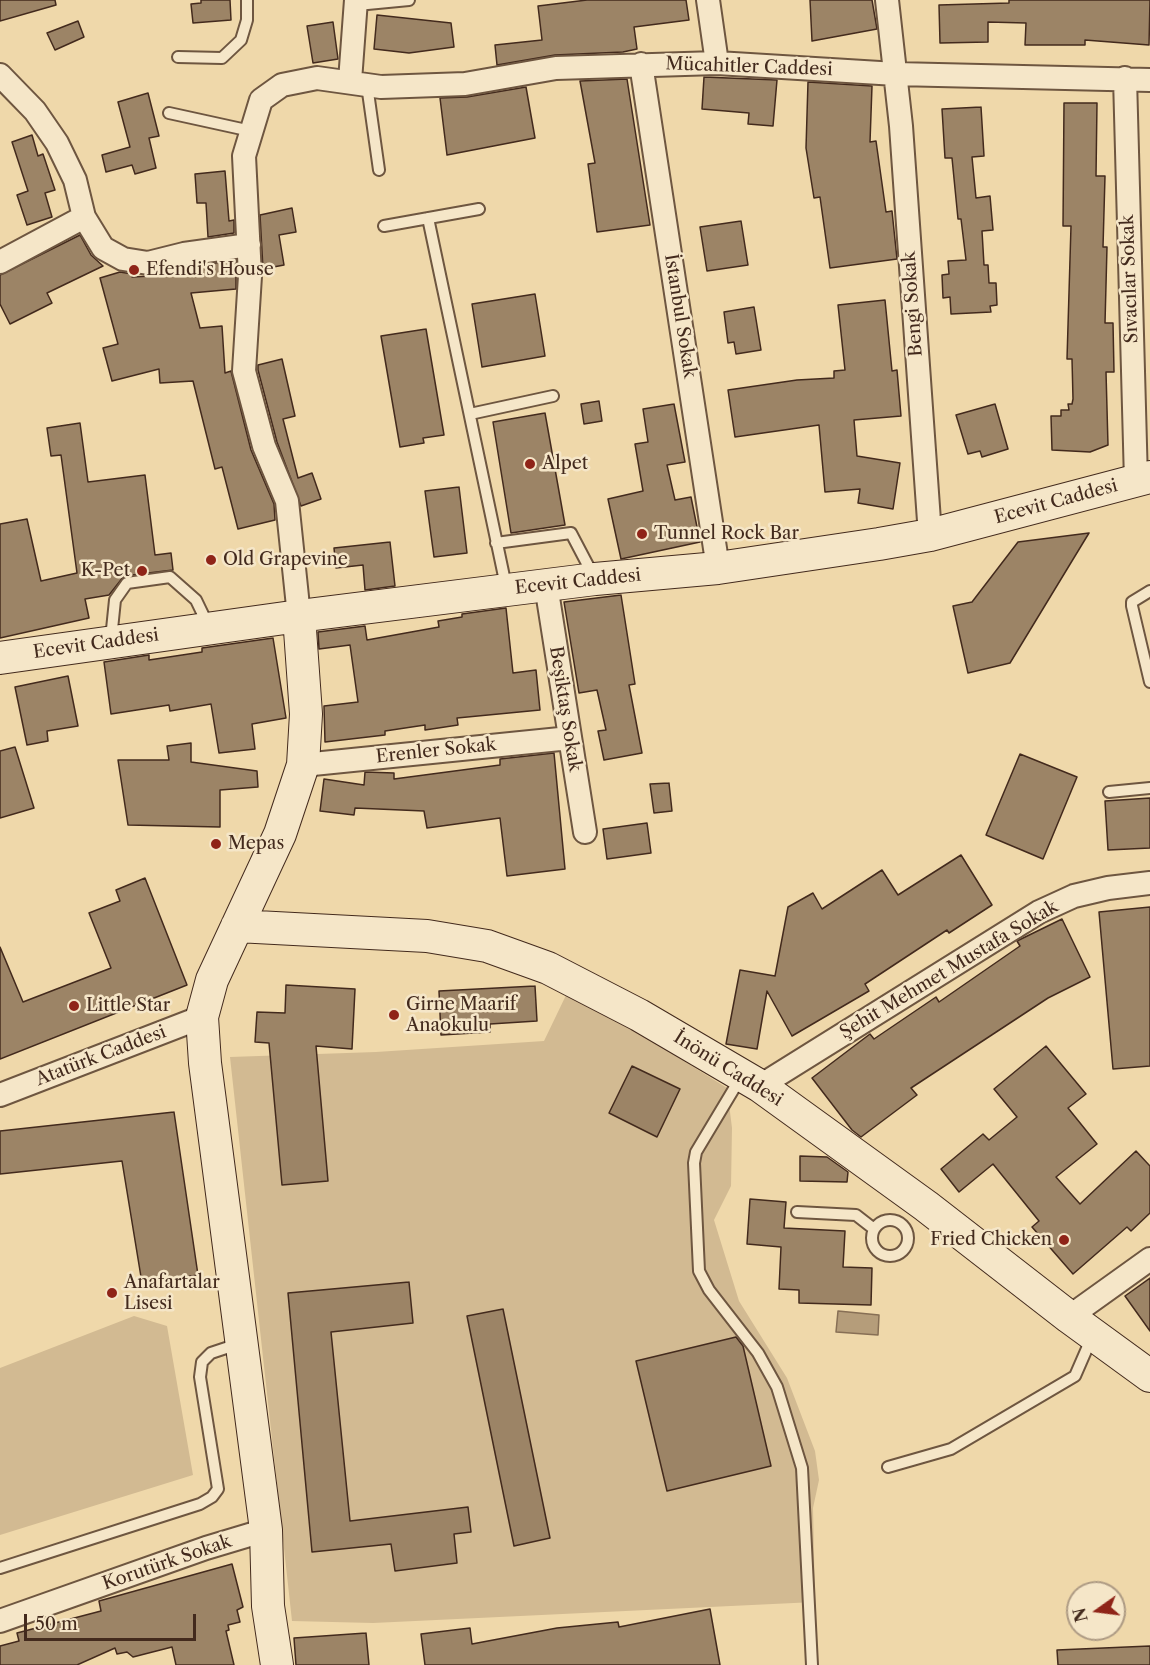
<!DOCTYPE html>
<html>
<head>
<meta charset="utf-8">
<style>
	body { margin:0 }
	#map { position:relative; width:1150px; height:1665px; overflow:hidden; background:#efd8aa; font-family:"Libre Caslon Text",serif }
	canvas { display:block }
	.north { position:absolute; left:1066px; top:1581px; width:60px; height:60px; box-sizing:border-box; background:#f5e6c8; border:2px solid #ae9b84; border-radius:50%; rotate:256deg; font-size:16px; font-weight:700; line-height:24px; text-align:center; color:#432a1d }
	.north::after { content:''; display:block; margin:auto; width:21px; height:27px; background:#8f2418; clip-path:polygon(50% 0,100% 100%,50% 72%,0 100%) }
	.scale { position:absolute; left:24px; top:1614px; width:172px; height:27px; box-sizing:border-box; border:3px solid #432a1d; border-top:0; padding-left:8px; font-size:18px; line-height:21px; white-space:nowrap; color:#432a1d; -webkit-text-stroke:4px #f5e6c8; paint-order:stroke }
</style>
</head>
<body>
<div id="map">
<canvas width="1150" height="1665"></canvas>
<div class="north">N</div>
<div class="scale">50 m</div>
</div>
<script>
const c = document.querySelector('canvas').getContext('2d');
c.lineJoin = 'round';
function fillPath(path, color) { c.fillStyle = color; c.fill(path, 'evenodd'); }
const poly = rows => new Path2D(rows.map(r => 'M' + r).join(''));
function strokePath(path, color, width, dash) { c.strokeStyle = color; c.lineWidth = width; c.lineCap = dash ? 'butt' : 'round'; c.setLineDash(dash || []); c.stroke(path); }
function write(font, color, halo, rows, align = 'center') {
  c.font = font + ' "Libre Caslon Text",serif'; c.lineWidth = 5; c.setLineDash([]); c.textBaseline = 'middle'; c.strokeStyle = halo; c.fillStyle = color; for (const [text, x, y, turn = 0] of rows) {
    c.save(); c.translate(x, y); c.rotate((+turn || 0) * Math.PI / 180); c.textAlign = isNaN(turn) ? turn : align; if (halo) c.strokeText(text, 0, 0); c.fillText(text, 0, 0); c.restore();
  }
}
fillPath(poly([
	[569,989,727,1088,732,1128,731,1186,714,1220,739,1301,787,1378,815,1451,819,1480,813,1508,815,1602,373,1623,292,1621,230,1057,376,1052,544,1041],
	[134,1316,167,1326,193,1475,0,1535,0,1368]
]), '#d2ba92');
const water = poly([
	[838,1311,879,1315,878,1335,836,1332,838,1311]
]);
fillPath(water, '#b59d7a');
strokePath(water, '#876f55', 1.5);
const building = poly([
	[0,0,55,0,56,5,0,21,0,0],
	[201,0,230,0,231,20,193,23,191,4,201,3,201,0],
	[587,0,686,0,689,20,634,27,637,49,623,52,555,55,497,65,495,45,542,40,538,6,587,0],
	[810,0,872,0,877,29,812,41,810,0],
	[1009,0,1150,0,1149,45,1085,40,1085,45,1025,45,1026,23,988,22,988,42,940,43,939,5,1009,3,1009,0],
	[377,15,451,23,454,47,409,53,374,49,377,15],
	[78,21,84,37,55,50,47,33,78,21],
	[333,22,338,59,313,63,307,26,333,22],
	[704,77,777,80,773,126,748,124,749,113,702,109,704,77],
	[627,79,650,225,597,232,588,164,595,163,580,81,627,79],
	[808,82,872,86,870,142,876,141,886,212,892,211,897,259,830,268,820,197,814,198,806,148,808,82],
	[526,87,535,138,447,155,440,98,467,97,526,87],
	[148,93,159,136,149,138,156,168,135,174,132,165,106,172,102,155,130,147,118,102,148,93],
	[1064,103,1097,103,1096,176,1105,176,1103,247,1107,247,1105,323,1113,323,1114,372,1106,372,1108,445,1090,452,1052,450,1051,416,1061,416,1061,410,1069,410,1068,404,1072,404,1073,399,1072,359,1067,359,1071,226,1063,226,1064,103],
	[981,107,984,156,972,157,976,198,990,196,993,230,982,231,984,265,988,265,989,283,996,283,997,305,990,306,991,312,951,314,950,297,943,298,942,275,949,274,948,261,966,260,961,219,958,219,952,158,945,158,942,109,981,107],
	[32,135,38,156,43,154,55,190,45,193,52,217,27,225,17,195,28,191,12,142,32,135],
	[225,171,229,221,234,220,234,233,208,237,206,203,197,203,195,174,225,171],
	[292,208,296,232,279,235,284,265,263,269,260,215,292,208],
	[741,221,748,265,707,271,700,227,741,221],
	[80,235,91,255,103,266,47,293,52,303,10,324,0,304,0,275,80,235],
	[236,260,236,289,191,293,200,328,222,326,225,373,231,371,251,450,274,504,275,520,238,529,222,467,215,469,193,381,160,383,159,369,112,381,103,348,118,344,100,278,120,272,132,274,132,277,151,276,187,267,236,260],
	[535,294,545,356,482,367,472,304,535,294],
	[885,300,892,371,897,370,901,416,854,420,857,456,900,463,893,509,858,503,860,489,825,492,819,425,735,437,728,390,797,380,834,378,834,371,845,370,838,305,885,300],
	[754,307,761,350,736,354,734,342,728,343,724,312,754,307],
	[426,329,444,435,423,438,424,443,400,447,381,336,426,329],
	[282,359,295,416,283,419,298,478,312,473,321,499,301,506,277,442,258,370,258,365,282,359],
	[599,401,602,421,584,424,581,404,599,401],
	[674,404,685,462,667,465,675,500,691,497,700,542,621,559,608,499,643,491,635,444,648,442,643,409,674,404],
	[995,404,1008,449,982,457,980,451,968,454,956,415,995,404],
	[545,413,565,525,511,533,493,422,545,413],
	[80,423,88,482,145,475,155,555,171,553,173,570,124,576,109,595,85,599,89,618,0,638,0,524,27,519,41,581,77,573,61,455,51,456,47,428,80,423],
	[459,487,467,553,434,557,425,491,459,487],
	[1089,533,1010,663,968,673,953,606,972,602,1018,542,1089,533],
	[390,542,395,586,365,590,363,565,336,568,334,548,390,542],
	[621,595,635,684,629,685,642,753,604,760,598,731,606,730,597,690,579,693,564,602,621,595],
	[506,608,513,673,536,670,540,710,457,718,458,725,425,730,425,725,385,731,385,735,325,742,324,706,358,702,350,645,319,649,318,632,365,626,367,640,439,627,438,621,462,617,462,614,506,608],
	[273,638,286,718,252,724,255,749,219,753,211,704,170,711,169,705,111,714,104,662,149,655,149,660,202,652,202,648,273,638],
	[68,676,78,726,47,731,48,741,27,745,15,687,68,676],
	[191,743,191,762,257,771,258,787,220,790,220,827,128,825,118,760,169,760,167,746,191,743],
	[15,747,34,808,0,818,0,751,15,747],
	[554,753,565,869,507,876,500,818,427,828,424,811,355,808,354,815,320,811,324,779,364,785,365,772,394,773,394,779,500,765,500,759,554,753],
	[1020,754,1077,777,1043,859,986,835,1020,754],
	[669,783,672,811,654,813,650,784,669,783],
	[1150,798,1150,848,1108,850,1105,801,1150,798],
	[647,823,651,853,607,859,603,829,647,823],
	[961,855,992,905,949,933,947,930,865,984,869,991,792,1036,767,991,757,1049,726,1044,740,970,775,976,788,907,813,893,822,909,882,870,898,895,961,855],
	[145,878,187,985,0,1059,0,947,23,1002,111,968,89,913,120,901,116,890,145,878],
	[1150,907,1150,1066,1113,1069,1099,912,1150,907],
	[1062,919,1090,977,1048,998,911,1088,917,1095,861,1137,852,1130,812,1078,870,1034,874,1039,936,997,939,1002,1020,946,1017,941,1062,919],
	[286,985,355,989,352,1049,316,1046,328,1181,282,1185,269,1043,255,1042,257,1012,285,1013,286,985],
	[535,986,537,1021,490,1024,490,1032,441,1035,439,991,535,986],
	[1046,1046,1086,1094,1068,1108,1097,1144,1056,1177,1080,1204,1136,1151,1150,1166,1150,1213,1131,1231,1127,1227,1073,1274,1032,1227,1039,1221,993,1164,959,1192,941,1169,983,1134,989,1140,1017,1117,994,1089,1046,1046],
	[632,1066,680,1089,657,1137,609,1113,632,1066],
	[174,1112,198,1275,142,1283,122,1161,0,1174,0,1131,174,1112],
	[800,1156,827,1157,848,1172,847,1182,800,1181,800,1156],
	[750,1199,786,1202,784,1228,845,1231,843,1267,872,1268,871,1305,799,1303,799,1290,779,1289,781,1247,747,1244,750,1199],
	[1150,1278,1150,1331,1125,1296,1150,1278],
	[409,1282,413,1323,331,1332,350,1521,468,1507,471,1532,454,1534,457,1563,395,1571,391,1544,312,1552,288,1293,409,1282],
	[503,1309,550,1538,514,1546,467,1316,503,1309],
	[736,1337,743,1346,771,1466,667,1491,636,1361,736,1337],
	[232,1564,243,1607,237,1610,240,1622,228,1625,229,1630,226,1631,234,1665,176,1665,172,1647,133,1657,127,1652,117,1654,115,1648,77,1665,0,1665,0,1646,19,1641,17,1633,101,1611,99,1601,232,1564],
	[710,1609,720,1665,425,1665,421,1634,470,1628,472,1644,557,1628,618,1622,619,1627,710,1609],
	[366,1633,369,1665,296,1665,294,1638,366,1633],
	[1150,1646,1150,1665,1058,1665,1057,1650,1150,1646]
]);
fillPath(building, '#9c8466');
strokePath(building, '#432a1d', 1.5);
const lane = poly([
	[357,5,409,0],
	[178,57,222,58,241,40,247,20,247,0],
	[367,85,379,170],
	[169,113,251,131],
	[428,218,506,586],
	[384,226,479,209],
	[470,414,553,396],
	[496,543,571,533,593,575],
	[1150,591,1132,602,1132,606,1150,682],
	[111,639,115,600,127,583,170,577,196,600,209,627],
	[1109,792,1150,788],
	[741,1077,696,1152,694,1163,699,1271,709,1290,758,1353,777,1387,802,1468,812,1665],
	[797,1212,856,1215,874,1229],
	'872 1238a18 18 0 1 1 36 0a18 18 0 1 1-36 0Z',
	[888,1467,951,1449,1075,1376,1092,1337],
	[0,1568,200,1504,212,1497,218,1489,200,1377,202,1362,211,1353,238,1344]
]);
const street = poly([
	[708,0,717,63],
	[887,0,901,126,930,535],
	[641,64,718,568],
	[0,75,35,111,57,143,75,180,84,217,103,248,123,259,148,263,184,254,249,245],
	[1125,78,1136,481],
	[350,81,356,0],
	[0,262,84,217],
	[546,585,585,832],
	[299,616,287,501,264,446,244,371,250,276,244,156,261,100,282,85,317,78,381,87,465,84,556,68,717,63,896,74,1150,80],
	[303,765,570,738],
	[760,1086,1039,912,1074,896,1108,888,1150,883],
	[0,1095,202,1017],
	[1069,1317,1150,1259],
	[0,1621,206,1548,266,1530]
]);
const secondary = poly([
	[0,658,299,616,595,579,718,568,879,544,930,535,1150,477],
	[237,926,427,936,487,946,548,968,639,1015,760,1086,926,1206,1069,1317,1150,1376],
	[277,1665,268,1606,266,1530,205,1063,202,1017,212,980,280,834,303,765,306,714,299,616]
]);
strokePath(lane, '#6e5640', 14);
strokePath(street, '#6e5640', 26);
strokePath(secondary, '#432a1d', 34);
strokePath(lane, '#f5e6c8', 10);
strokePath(street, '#f5e6c8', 22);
strokePath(secondary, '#f5e6c8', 32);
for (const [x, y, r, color] of [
	[134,270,6,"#8f2418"],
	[530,464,6,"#8f2418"],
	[642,534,6,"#8f2418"],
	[211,560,6,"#8f2418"],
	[142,571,6,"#8f2418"],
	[216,844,6,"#8f2418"],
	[74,1006,6,"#8f2418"],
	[394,1015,6,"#8f2418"],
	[1064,1240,6,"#8f2418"],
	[112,1293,6,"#8f2418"]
]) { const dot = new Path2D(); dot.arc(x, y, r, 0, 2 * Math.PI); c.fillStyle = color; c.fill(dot); strokePath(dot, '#f5e6c8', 2); }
write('18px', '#432a1d', '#f5e6c8', [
	["Mücahitler Caddesi",749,67,2],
	["Sıvacılar Sokak",1130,279,-92],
	["Bengi Sokak",913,304,-94],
	["İstanbul Sokak",680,316,81],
	["Ecevit Caddesi",1056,502,-15],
	["Ecevit Caddesi",578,582,-6],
	["Ecevit Caddesi",96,644,-8],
	["Beşiktaş Sokak",565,709,81],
	["Erenler Sokak",436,751,-6],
	["Şehit Mehmet Mustafa Sokak",949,970,-31],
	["Atatürk Caddesi",101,1056,-21],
	["İnönü Caddesi",728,1069,32],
	["Korutürk Sokak",167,1563,-19]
]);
write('18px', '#432a1d', '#f5e6c8', [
	["Efendi's House",146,270],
	["Alpet",542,464],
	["Tunnel Rock Bar",654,534],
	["Old Grapevine",223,560],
	["K-Pet",130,571,"right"],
	["Mepas",228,844],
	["Girne Maarif",406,1005],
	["Anaokulu",406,1026],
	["Little Star",86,1006],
	["Fried Chicken",1052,1240,"right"],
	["Anafartalar",124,1283],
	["Lisesi",124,1304]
], 'left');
</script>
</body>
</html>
